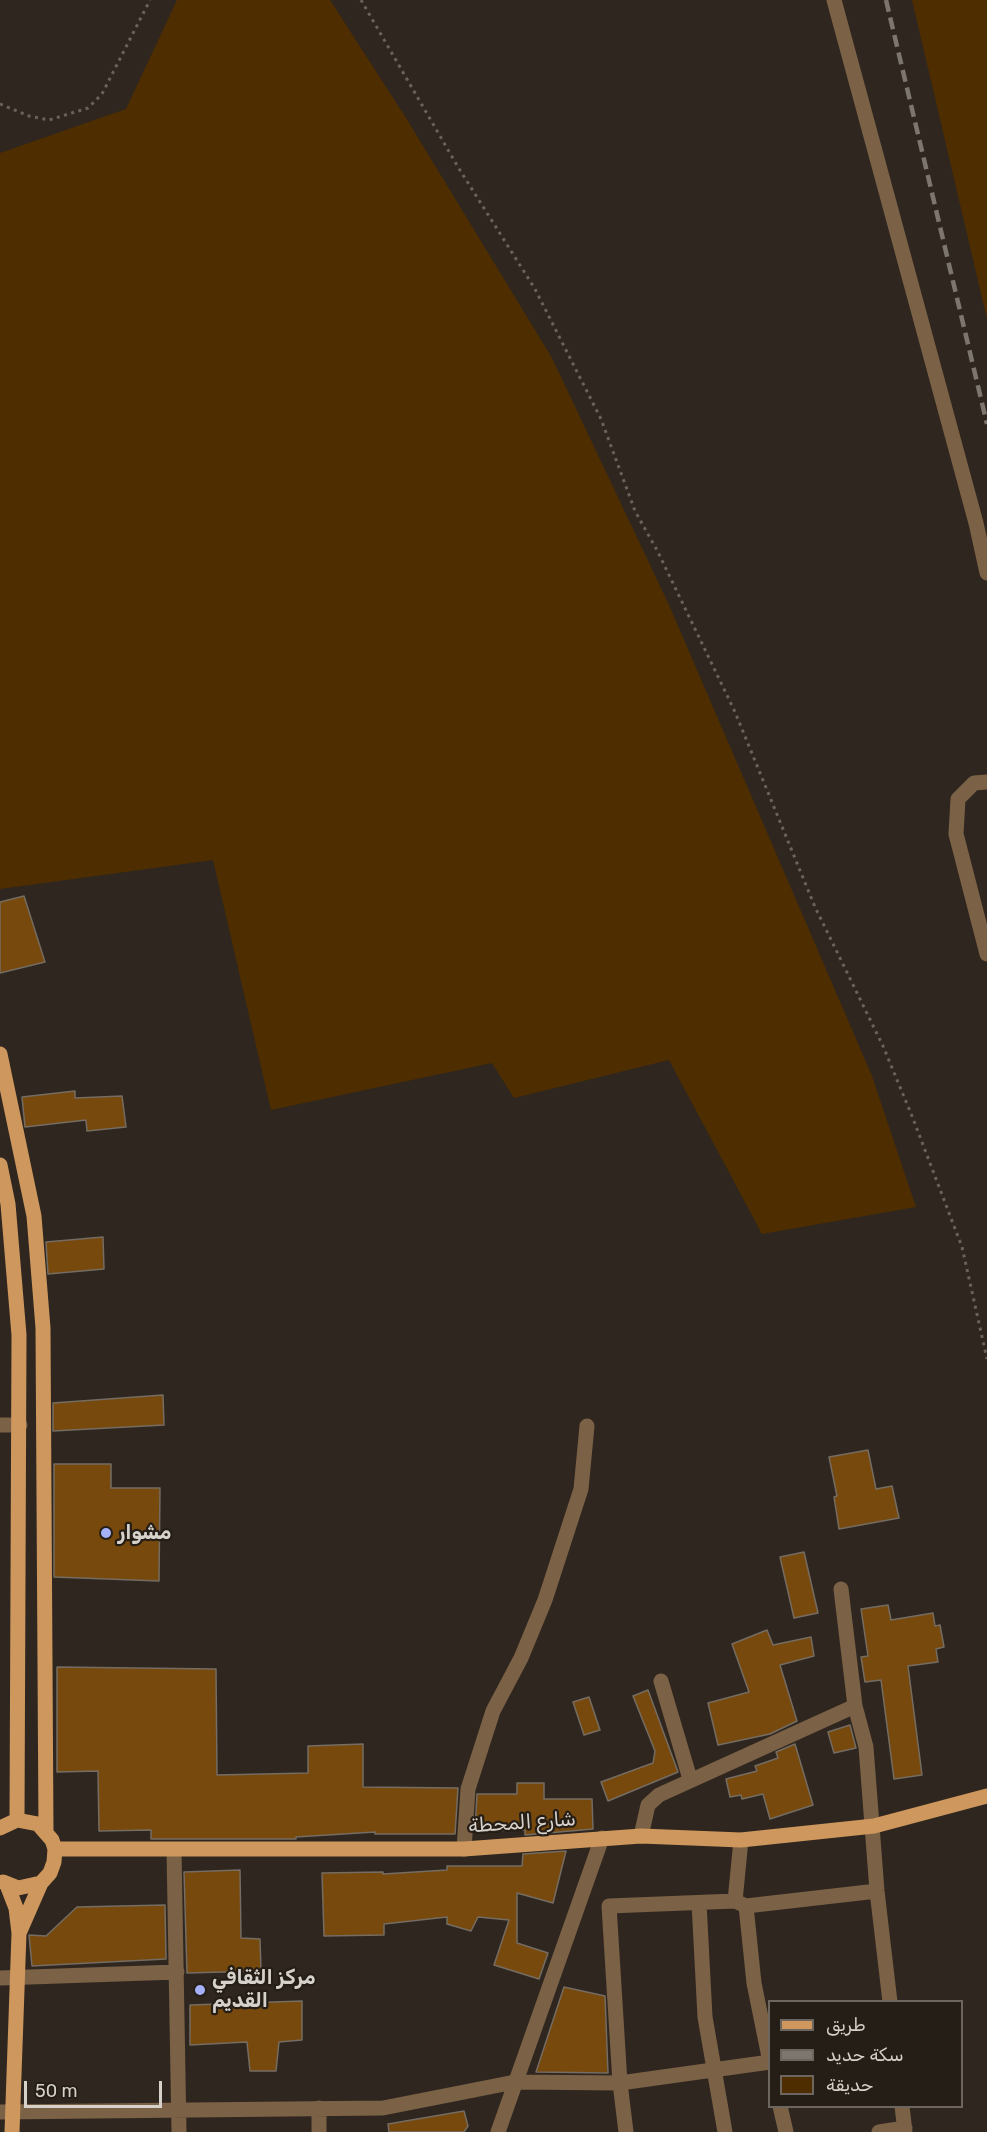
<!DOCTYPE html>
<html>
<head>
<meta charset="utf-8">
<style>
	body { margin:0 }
	#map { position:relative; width:987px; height:2132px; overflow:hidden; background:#2f271f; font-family:Rubik,"Noto Naskh Arabic",sans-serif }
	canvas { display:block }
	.legend { position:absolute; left:768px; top:2000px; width:195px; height:108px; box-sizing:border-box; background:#251e16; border:2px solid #6c665e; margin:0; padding:8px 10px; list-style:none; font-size:18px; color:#d6d1cb }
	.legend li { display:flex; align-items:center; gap:12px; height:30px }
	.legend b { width:30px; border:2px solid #6c665e }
	.scale { position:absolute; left:24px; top:2081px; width:138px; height:27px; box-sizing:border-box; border:3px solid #d6d1cb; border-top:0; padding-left:8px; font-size:18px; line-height:21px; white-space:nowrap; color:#d6d1cb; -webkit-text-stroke:4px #251e16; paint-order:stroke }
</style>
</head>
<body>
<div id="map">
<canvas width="987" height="2132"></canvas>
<ul class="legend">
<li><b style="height:8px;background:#cd975d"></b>طريق</li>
<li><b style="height:8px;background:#7d766f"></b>سكة حديد</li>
<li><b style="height:16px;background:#4e2d00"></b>حديقة</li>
</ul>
<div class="scale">50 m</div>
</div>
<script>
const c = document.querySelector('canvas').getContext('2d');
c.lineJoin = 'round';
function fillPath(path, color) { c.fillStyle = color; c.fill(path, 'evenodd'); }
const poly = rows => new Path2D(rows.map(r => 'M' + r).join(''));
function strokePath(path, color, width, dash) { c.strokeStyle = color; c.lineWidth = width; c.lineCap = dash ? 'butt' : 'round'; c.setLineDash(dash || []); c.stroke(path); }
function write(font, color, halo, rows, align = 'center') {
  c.font = font + ' Rubik,"Noto Naskh Arabic",sans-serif'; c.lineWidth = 4.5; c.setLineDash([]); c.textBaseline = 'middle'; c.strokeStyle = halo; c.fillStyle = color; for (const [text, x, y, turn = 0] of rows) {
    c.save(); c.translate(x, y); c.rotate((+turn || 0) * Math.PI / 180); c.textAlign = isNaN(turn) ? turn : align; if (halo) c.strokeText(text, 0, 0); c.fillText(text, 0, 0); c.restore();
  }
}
fillPath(poly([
	[177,0,330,0,406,118,552,358,669,605,872,1076,916,1207,762,1234,669,1060,514,1098,492,1063,271,1110,213,860,0,889,0,153,126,109],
	[912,0,987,0,987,319]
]), '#4e2d00');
const building = poly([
	[24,896,45,962,0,973,0,902,24,896],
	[75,1091,75,1098,122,1096,126,1127,87,1131,86,1120,25,1127,22,1097,75,1091],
	[103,1237,104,1269,48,1274,46,1242,103,1237],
	[163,1395,164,1425,53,1431,53,1403,163,1395],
	[868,1450,876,1489,892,1486,899,1518,839,1529,834,1497,837,1496,829,1457,868,1450],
	[54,1464,111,1464,111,1488,160,1488,159,1581,54,1577,54,1464],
	[804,1552,818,1613,794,1618,780,1557,804,1552],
	[888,1605,891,1620,933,1613,935,1626,940,1625,944,1647,936,1649,938,1662,908,1666,922,1775,894,1779,881,1680,865,1682,861,1657,868,1656,861,1609,888,1605],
	[767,1630,773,1645,811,1637,814,1656,780,1665,797,1721,770,1734,718,1745,708,1703,749,1692,732,1644,767,1630],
	[57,1667,216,1669,217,1775,308,1773,308,1746,363,1744,363,1787,458,1788,455,1834,375,1834,375,1832,296,1837,296,1839,151,1839,151,1830,99,1831,98,1771,57,1772,57,1667],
	[648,1690,678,1772,608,1801,601,1782,653,1763,655,1751,633,1696,648,1690],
	[589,1697,600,1730,584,1735,573,1702,589,1697],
	[850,1725,856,1748,834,1753,828,1732,850,1725],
	[795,1744,813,1805,770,1819,763,1794,742,1799,741,1795,730,1797,726,1779,757,1771,755,1766,778,1758,776,1752,795,1744],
	[517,1783,544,1783,544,1799,592,1799,593,1829,525,1835,525,1830,475,1831,477,1794,517,1794,517,1783],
	[566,1851,553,1903,517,1893,517,1943,548,1953,539,1979,494,1965,509,1920,478,1917,471,1931,447,1924,447,1917,384,1924,384,1935,324,1936,322,1873,383,1872,383,1874,447,1870,447,1866,522,1866,523,1854,566,1851],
	[240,1870,241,1938,260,1939,261,1971,187,1973,184,1872,240,1870],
	[165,1905,166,1959,32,1966,29,1935,46,1936,77,1907,165,1905],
	[564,1987,605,1996,608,2073,536,2072,564,1987],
	[302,2001,302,2040,279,2042,276,2071,250,2071,247,2042,190,2045,190,2005,302,2001],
	[464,2111,468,2126,464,2132,389,2132,388,2124,464,2111]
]);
fillPath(building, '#77490d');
strokePath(building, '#756c62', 1.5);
strokePath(poly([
	[361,0,458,167,535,289,601,419,635,511,658,552,735,712,815,907,883,1046,912,1116,962,1247,987,1359],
	[0,104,29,116,49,120,88,108,102,94,150,0]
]), '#6a635b', 3, [3, 4.5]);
strokePath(poly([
	[834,0,976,523,987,573],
	[987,782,974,783,958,799,956,834,987,954],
	[0,1425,20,1425],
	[841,1589,855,1706,866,1747,877,1891,890,2002],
	[661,1681,690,1779],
	[641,1836,648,1805,659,1795,855,1706],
	[464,1849,468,1789,493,1711,521,1658,545,1600,581,1489,587,1426],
	[174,1850,179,2132],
	[735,1901,741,1840],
	[699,1903,705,2017,725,2132],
	[746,1906,754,1983,770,2062],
	[0,1978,177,1972],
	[780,2106,786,2132],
	[902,2106,905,2132],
	[319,2108,319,2132],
	[0,2112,383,2108,515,2082,620,2083,770,2062],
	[498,2132,602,1838],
	[626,2132,620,2083,609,1906,735,1901,746,1906,877,1891],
	[879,2132,905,2128]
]), '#7b6146', 15);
strokePath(poly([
	[0,1054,34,1216,43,1328,46,1831],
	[0,1165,8,1204,19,1335,17,1820],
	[0,1828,17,1820,38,1824,52,1840,55,1849,54,1862,50,1873,41,1883,18,1888,3,1882],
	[55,1849,464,1849,641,1836,741,1840,874,1826,987,1796],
	[7,1885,16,1908,19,1933,12,2132],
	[20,1931,41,1883]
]), '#cd975d', 15);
strokePath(poly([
	[886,0,987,424]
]), '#7d766f', 4.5, [12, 6]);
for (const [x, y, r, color] of [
	[106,1533,6,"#a6b1fc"],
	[200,1990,6,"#a6b1fc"]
]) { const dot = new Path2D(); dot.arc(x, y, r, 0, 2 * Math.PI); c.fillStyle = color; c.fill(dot); strokePath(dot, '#251e16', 2); }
write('bold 20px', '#d6d1cb', '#251e16', [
	["مشوار",118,1533],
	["مركز الثقافي",212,1978],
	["القديم",212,2001]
], 'left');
write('20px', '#d6d1cb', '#251e16', [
	["شارع المحطة",522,1823,-4]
]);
</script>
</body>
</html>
